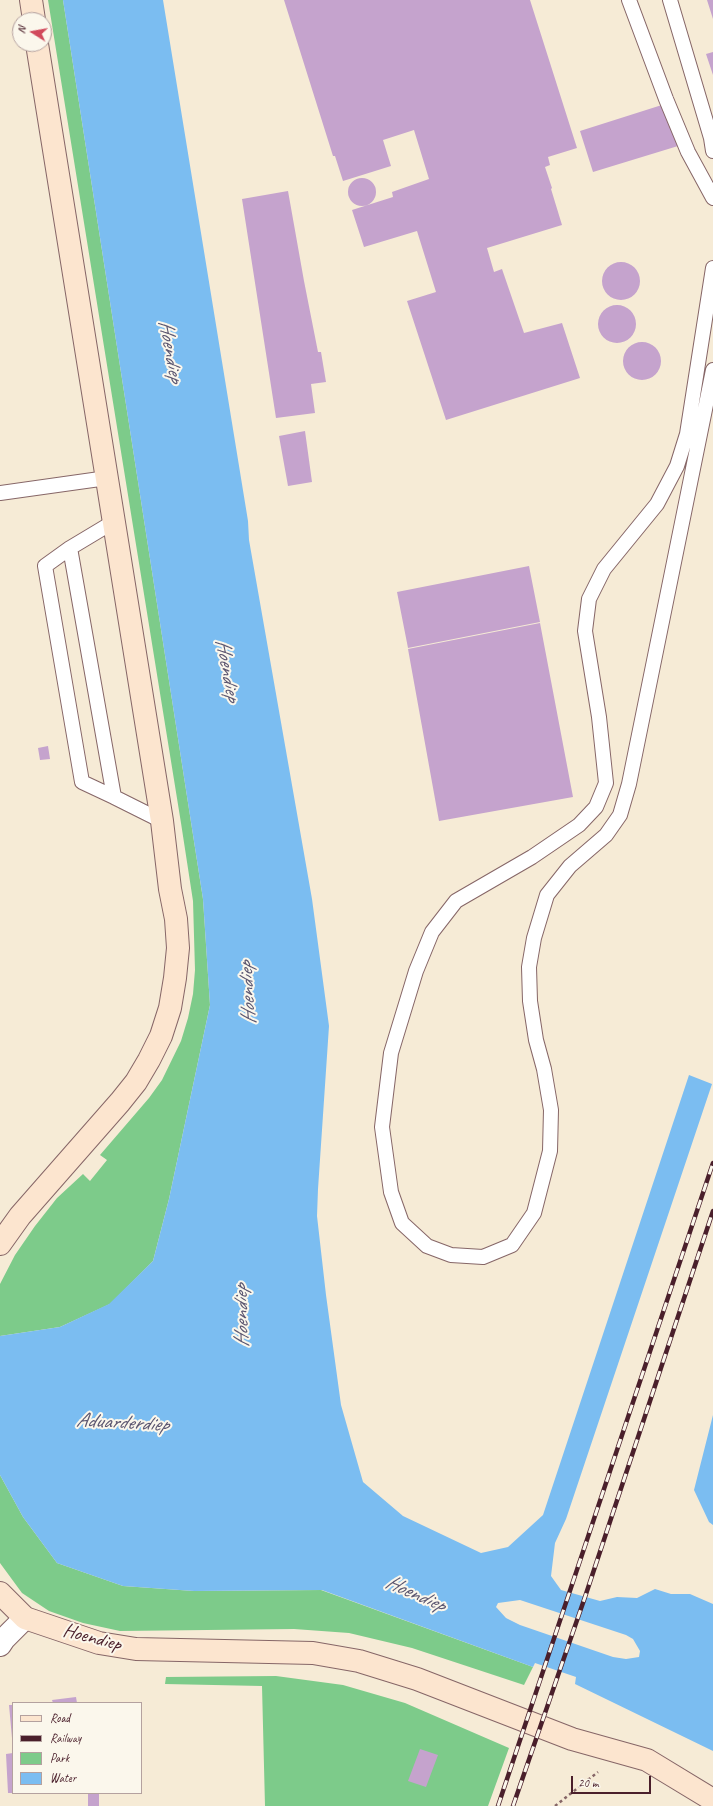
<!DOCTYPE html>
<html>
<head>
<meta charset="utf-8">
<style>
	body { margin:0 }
	#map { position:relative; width:713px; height:1806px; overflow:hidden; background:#f6ebd6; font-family:Caveat,sans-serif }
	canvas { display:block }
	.legend { position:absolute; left:12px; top:1702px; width:130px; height:92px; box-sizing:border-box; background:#fbf7ec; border:1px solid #b4a19f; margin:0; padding:5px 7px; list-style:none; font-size:12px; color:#4a1f2b }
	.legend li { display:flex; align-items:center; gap:8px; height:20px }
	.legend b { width:20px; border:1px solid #b4a19f }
	.north { position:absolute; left:12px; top:12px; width:40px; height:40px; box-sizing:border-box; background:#fbf7ec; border:1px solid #b4a19f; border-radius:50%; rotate:281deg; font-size:11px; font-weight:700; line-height:16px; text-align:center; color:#4a1f2b }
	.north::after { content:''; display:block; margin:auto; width:14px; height:18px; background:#d1495b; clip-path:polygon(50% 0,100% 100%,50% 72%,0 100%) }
	.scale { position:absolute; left:571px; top:1776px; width:80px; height:18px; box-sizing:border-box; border:2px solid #4a1f2b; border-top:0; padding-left:5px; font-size:12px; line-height:14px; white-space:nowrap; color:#4a1f2b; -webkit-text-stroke:3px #fbf7ec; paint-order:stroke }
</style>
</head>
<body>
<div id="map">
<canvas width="713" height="1806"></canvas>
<ul class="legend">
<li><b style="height:5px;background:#fce5cf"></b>Road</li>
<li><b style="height:5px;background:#4a1f2b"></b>Railway</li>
<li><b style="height:11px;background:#7dcb8a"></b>Park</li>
<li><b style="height:11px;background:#7bbdf1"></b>Water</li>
</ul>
<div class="north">N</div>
<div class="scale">20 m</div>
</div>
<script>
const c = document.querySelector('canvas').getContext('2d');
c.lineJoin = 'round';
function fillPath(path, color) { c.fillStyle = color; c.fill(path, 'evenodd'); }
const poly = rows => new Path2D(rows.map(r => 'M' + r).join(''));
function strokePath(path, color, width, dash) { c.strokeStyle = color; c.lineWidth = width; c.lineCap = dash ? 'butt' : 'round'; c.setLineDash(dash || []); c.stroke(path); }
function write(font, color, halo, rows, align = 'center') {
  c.font = font + ' Caveat,sans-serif'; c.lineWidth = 4; c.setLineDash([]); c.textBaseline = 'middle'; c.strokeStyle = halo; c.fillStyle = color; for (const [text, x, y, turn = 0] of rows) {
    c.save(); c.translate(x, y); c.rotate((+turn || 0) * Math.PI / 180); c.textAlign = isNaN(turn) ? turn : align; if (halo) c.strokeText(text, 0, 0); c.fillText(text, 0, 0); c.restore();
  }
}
fillPath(poly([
	[48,0,63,0,203,899,210,1005,169,1199,153,1261,110,1304,60,1327,0,1336,0,1284,15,1255,35,1226,57,1198,83,1174,90,1181,107,1160,100,1155,149,1098,162,1080,181,1041,188,1018,193,994,195,970,193,901,181,823],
	[0,1475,23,1517,57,1563,123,1586,194,1591,321,1590,533,1667,524,1685,412,1648,349,1633,294,1629,120,1631,83,1623,49,1611,22,1593,0,1563],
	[276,1676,343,1685,405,1703,509,1748,488,1806,265,1806,262,1686,165,1684,166,1677]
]), '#7dcb8a');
fillPath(poly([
	[63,0,163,0,248,521,249,540,312,899,329,1026,318,1189,317,1216,326,1295,341,1405,363,1482,403,1516,481,1553,508,1547,543,1515,689,1075,712,1084,566,1519,555,1543,551,1576,561,1590,600,1601,617,1597,637,1598,655,1589,671,1594,690,1594,713,1604,713,1751,575,1684,576,1677,535,1663,533,1667,322,1590,194,1591,123,1586,57,1563,23,1517,0,1475,0,1336,60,1327,109,1304,153,1261,169,1199,210,1005,203,899],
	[520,1600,626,1635,633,1639,640,1651,639,1657,626,1659,613,1657,520,1625,506,1618,496,1607,498,1603],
	[713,1415,713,1525,709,1522,694,1490]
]), '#7bbdf1');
fillPath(poly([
	[284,0,530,0,577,148,548,157,550,165,545,167,552,188,551,189,562,225,487,248,494,272,502,269,524,333,562,323,580,378,446,420,407,301,436,292,417,231,364,247,352,210,393,197,392,192,429,179,414,130,383,140,391,166,343,181,335,156,333,156],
	[707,0,713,0,713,19],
	[713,52,713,75,706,54],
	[665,104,678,146,593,172,580,131],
	'348 192a14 14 0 1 1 28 0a14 14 0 1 1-28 0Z',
	[288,191,304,281,318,352,321,352,326,382,311,384,315,413,276,418,242,199],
	'602 281a19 19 0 1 1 38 0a19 19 0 1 1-38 0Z',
	'598 324a19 19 0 1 1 38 0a19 19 0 1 1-38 0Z',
	'623 361a19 19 0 1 1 38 0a19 19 0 1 1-38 0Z',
	[305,431,312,482,288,486,279,436],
	[529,566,540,622,408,648,397,592],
	[540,623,573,797,439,821,408,649],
	[48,746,50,759,40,760,38,748],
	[76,1697,77,1703,53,1703,52,1700],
	[9,1705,13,1705,13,1738,12,1738],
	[420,1749,438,1755,426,1787,408,1781],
	[13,1753,13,1793,8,1793,6,1754],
	[88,1793,99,1793,99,1806,88,1806]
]), '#c5a3cd');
const service = poly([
	[629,0,666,99,688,152,713,198],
	[670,0,711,138,713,151],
	[713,268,687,434,677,466,657,504,604,569,589,599,585,631,599,717,606,783,596,807,579,825,532,857,456,901,432,932,416,971,391,1053,382,1127,391,1192,402,1223,427,1246,451,1255,483,1257,512,1245,534,1213,550,1151,551,1110,544,1069,536,1040,530,1001,529,967,534,938,547,895,570,866,606,835,620,815,629,784,713,370],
	[0,493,107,478],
	[115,521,70,548,114,797,162,821],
	[70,548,45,566,82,782,114,797]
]);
const tertiary = poly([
	[0,1645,4,1639,25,1618]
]);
const secondary = poly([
	[31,0,34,20],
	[0,1244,20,1216,120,1102,136,1082,149,1060,161,1036,170,1008,175,978,178,948,176,919,170,889,162,821,37,44],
	[0,1593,25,1618,99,1643,136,1649,313,1653,359,1661,417,1679,572,1739,647,1760,713,1800]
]);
strokePath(service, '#866667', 16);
strokePath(tertiary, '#866667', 24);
strokePath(secondary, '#866667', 24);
strokePath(poly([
	[555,1806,598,1772]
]), '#866667', 2.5, [3, 3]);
strokePath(service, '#fff', 14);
strokePath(tertiary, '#fff', 22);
strokePath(secondary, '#fce5cf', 22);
const rail = poly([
	[498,1806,713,1163],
	[513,1806,585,1597,713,1211]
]);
strokePath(rail, '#4a1f2b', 4.5);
strokePath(rail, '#fbf7ec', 3, [9]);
write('20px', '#4a1f2b', '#fbf7ec', [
	["Hoendiep",92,1638,15]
]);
write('italic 21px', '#5b5670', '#fbf7ec', [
	["Hoendiep",170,351,80],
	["Hoendiep",227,670,80],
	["Hoendiep",248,993,-93],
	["Hoendiep",242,1316,-91],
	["Aduarderdiep",122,1423,3],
	["Hoendiep",415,1594,24]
]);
</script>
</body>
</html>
